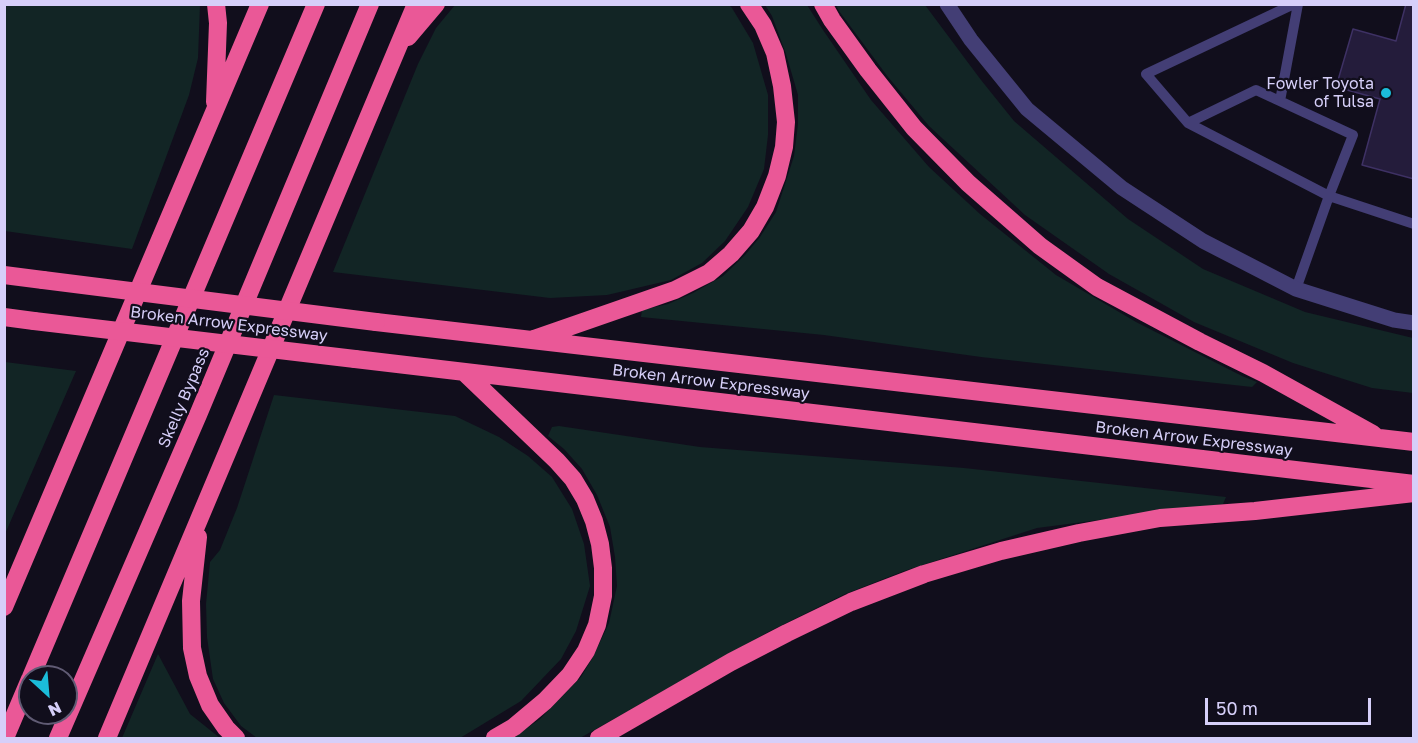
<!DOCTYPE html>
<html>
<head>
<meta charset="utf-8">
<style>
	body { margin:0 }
	#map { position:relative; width:1418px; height:743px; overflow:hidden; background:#110e1c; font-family:"Golos Text",sans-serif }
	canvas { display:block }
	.frame { position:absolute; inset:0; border:6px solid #d6cff9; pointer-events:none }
	.north { position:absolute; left:18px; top:665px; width:60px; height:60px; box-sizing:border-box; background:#110e1c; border:2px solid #605b74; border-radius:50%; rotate:154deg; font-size:16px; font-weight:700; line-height:24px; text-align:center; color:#d6cff9 }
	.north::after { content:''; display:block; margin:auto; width:21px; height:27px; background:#1bbcd9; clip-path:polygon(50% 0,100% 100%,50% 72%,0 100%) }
	.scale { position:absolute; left:1205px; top:698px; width:166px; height:27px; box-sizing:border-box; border:3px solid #d6cff9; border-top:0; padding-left:8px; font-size:18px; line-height:21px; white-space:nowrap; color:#d6cff9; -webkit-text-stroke:4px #110e1c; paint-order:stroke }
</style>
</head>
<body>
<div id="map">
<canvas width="1418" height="743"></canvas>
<div class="frame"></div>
<div class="north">N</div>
<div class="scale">50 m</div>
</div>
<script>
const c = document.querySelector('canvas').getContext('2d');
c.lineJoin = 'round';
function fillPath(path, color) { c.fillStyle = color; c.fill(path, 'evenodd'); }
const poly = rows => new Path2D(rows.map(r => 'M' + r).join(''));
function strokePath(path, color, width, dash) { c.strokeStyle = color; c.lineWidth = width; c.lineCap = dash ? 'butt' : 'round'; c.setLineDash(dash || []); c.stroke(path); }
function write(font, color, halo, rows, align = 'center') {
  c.font = font + ' "Golos Text",sans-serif'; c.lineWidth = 4.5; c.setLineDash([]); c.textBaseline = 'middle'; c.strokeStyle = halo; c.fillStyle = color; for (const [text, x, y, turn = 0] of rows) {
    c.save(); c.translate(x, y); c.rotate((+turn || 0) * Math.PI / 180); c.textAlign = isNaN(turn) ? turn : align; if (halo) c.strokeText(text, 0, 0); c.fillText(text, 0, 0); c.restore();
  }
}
fillPath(poly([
	[5,4,200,5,198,58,189,95,132,249,5,231],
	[728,4,732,8,753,43,768,95,768,135,764,169,748,207,725,241,702,263,671,280,607,295,550,298,333,272,418,64,436,28,455,5],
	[765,5,807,5,823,30,871,100,929,167,980,214,1056,275,1136,322,1242,376,1257,382,1252,387,981,357,824,335,641,317,642,310,668,304,693,293,723,276,745,255,760,237,776,212,794,156,798,124,798,95,786,54,772,16],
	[836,5,925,5,981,80,1014,121,1128,219,1203,269,1305,312,1413,338,1413,393,1372,388,1293,363,1194,322,1109,274,1025,215,929,126,888,77,839,11],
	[5,362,76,371,5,534,4,362],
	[274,395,455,416,499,437,528,456,552,477,572,509,584,544,590,586,576,631,561,659,521,701,460,738,257,738,241,726,224,703,213,679,207,637,206,604,210,562,220,550,237,508],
	[559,426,700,447,964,468,1226,497,1223,504,1037,528,904,571,845,594,768,632,580,738,513,738,540,719,581,677,593,657,609,623,617,586,615,557,610,527,597,495,582,469,564,449,548,436,552,427],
	[158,654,190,714,220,738,122,738]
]), '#122525');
const building = poly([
	[1406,4,1414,4,1414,179,1362,165,1380,99,1336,87,1353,29,1396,41,1406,4]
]);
fillPath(building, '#241c3b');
strokePath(building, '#3e3164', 1.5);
strokePath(poly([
	[1294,4,1146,74,1188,123,1329,196,1414,224],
	[1280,101,1298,4],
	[1188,123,1256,90,1353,135,1329,196,1296,289]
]), '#433e75', 10);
strokePath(poly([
	[947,4,971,40,1027,109,1122,188,1203,241,1296,289,1394,320,1414,323]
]), '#433e75', 15);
strokePath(poly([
	[823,4,832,20,868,70,914,128,968,183,1040,246,1097,287,1200,342,1263,373,1373,434],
	[408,37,436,4],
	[215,102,218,23,216,4],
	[4,275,43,280],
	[4,317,34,321],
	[376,322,1414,442],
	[534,339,675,290,709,273,731,254,751,231,765,207,777,176,784,147,786,122,782,86,775,53,763,25,749,4],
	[355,359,1414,484],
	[465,373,557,461,573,479,585,499,594,521,600,544,603,568,603,596,597,625,586,651,570,675,545,701,514,727,495,738],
	[198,537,191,601,192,648,198,676,210,705,226,728,236,738],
	[4,607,260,4],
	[31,677,316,4],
	[5,738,30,679],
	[58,738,198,415,370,4],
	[107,738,416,4],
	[599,738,731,662,787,633,851,602,924,574,1001,551,1079,533,1160,518,1255,511,1414,493]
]), '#ea5897', 18);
strokePath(poly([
	[43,280,376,322],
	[34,321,355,359]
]), '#ea5897', 18);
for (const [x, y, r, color] of [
	[1386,93,6,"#1bbcd9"]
]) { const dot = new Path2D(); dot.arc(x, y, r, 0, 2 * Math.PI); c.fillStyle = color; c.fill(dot); strokePath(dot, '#110e1c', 2); }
write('16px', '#d6cff9', '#110e1c', [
	["Fowler Toyota",1374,84],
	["of Tulsa",1374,102]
], 'right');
write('16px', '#d6cff9', '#110e1c', [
	["Broken Arrow Expressway",229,324,7],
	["Broken Arrow Expressway",711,382,7],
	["Skelly Bypass",184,398,-67],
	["Broken Arrow Expressway",1194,439,7]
]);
</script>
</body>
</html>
